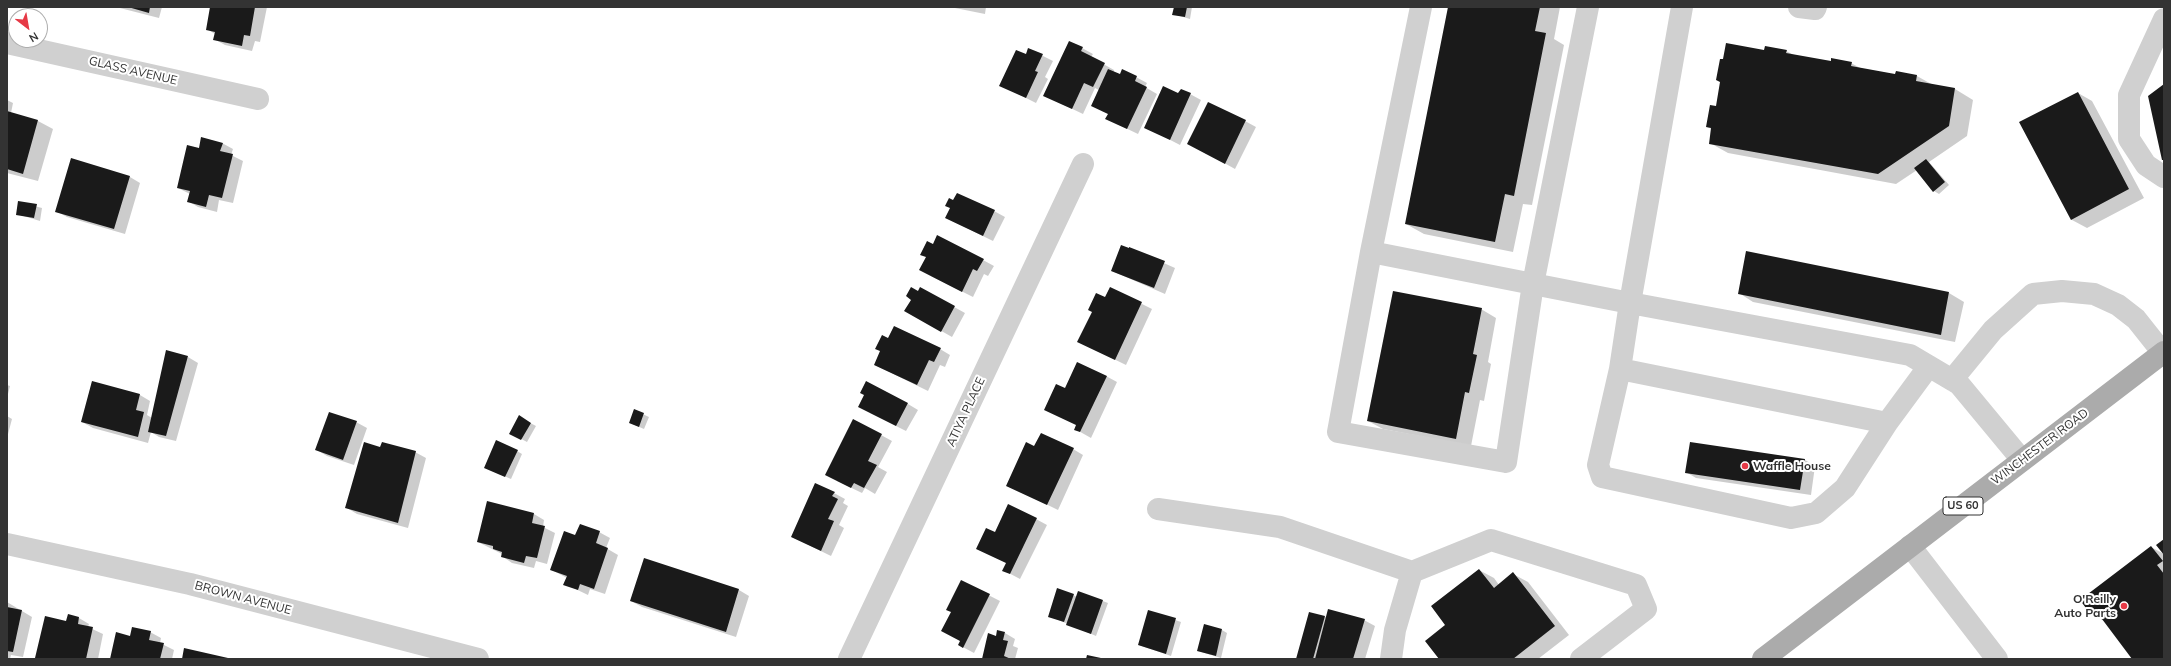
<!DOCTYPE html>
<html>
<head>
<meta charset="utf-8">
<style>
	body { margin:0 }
	#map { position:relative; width:2171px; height:666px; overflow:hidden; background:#fff; font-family:Mulish,sans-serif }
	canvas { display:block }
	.frame { position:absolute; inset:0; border:8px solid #333; pointer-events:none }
	.north { position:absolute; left:8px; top:8px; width:40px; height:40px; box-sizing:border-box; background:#fff; border:1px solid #adadad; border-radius:50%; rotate:149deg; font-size:11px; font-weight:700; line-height:16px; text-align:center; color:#333 }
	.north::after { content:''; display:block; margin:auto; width:14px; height:18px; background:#e63946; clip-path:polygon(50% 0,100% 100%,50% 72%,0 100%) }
</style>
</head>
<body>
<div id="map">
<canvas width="2171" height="666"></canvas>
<div class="frame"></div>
<div class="north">N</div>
</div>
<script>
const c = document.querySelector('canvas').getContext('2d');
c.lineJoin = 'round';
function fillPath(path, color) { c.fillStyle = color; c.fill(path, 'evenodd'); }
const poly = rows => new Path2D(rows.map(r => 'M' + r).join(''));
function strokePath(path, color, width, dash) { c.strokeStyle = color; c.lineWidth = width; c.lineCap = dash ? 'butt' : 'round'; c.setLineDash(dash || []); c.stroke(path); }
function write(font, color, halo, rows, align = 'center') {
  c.font = font + ' Mulish,sans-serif'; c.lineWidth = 4; c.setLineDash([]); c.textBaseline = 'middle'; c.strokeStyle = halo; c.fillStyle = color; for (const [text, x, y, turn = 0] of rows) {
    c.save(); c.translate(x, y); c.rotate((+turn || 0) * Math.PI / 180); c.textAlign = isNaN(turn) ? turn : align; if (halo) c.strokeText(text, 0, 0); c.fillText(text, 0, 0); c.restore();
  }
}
fillPath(poly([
	[116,7,162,7,159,18],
	[211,7,267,7,260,42,255,41,252,51,225,45,214,39,215,34,207,29],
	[950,7,986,7,985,14],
	[1175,7,1192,7,1190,19,1173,14],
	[1449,7,1560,7,1554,39,1564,45,1532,205,1523,204,1513,252,1424,234,1406,224],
	[1082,48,1093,54,1091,57,1114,70,1114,72,1120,75,1123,70,1147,83,1145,87,1157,94,1138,134,1117,124,1109,114,1102,111,1099,90,1095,88,1083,114,1045,96],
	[1029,49,1053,61,1045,77,1048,79,1036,103,1000,85,1026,56],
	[1765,51,1786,51,1796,56,1832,63,1851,63,1862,69,1896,75,1917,76,1933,85,1955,89,1973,100,1967,136,1929,162,1949,185,1939,194,1934,191,1917,170,1896,184,1728,153,1710,143,1712,129,1707,127,1716,107],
	[2078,93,2092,101,2144,198,2087,228,2072,220],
	[1190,94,1201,100,1180,145,1145,127,1179,95],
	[7,100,13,103,11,113,38,121,53,129,38,181,7,173],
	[1245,121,1256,127,1235,169,1199,149],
	[222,143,233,149,231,155,243,161,233,203,219,200,217,212,198,207,188,201,190,194,178,188,199,149],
	[72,160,130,177,140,183,125,234,67,217,56,211],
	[954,201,994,211,1005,217,993,241,946,218],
	[19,202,42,208,40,221,17,214],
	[1130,248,1175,268,1165,294,1112,271],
	[1747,252,1949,293,1964,302,1955,342,1753,302,1739,293],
	[983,260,994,266,988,276,984,274,973,297,931,276],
	[920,288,965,313,952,337,906,311],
	[1110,288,1152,309,1126,365,1089,347,1093,312,1105,299],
	[1481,309,1496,318,1488,362,1491,364,1484,401,1480,400,1471,446,1383,429,1368,421],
	[889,339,940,349,950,355,945,367,940,365,928,391,875,365],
	[188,357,198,363,176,441,159,437,151,432,148,443,93,428,82,422,92,382,140,395,150,401,147,415,152,418],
	[1106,376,1117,382,1091,438,1075,429,1077,425,1066,390],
	[7,385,10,386,7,398],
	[908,404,918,410,906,431,870,413],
	[634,410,649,417,644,429,630,423],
	[7,416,12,419,7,438],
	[519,417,536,426,527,442,510,433],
	[356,422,367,428,354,465,327,456,317,450],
	[881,435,892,441,878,467,887,472,875,494,865,488,862,493,837,481],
	[1035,447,1073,449,1083,455,1058,510,1007,485],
	[517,451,522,454,511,479,490,470],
	[415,452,426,458,408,528,357,514,347,508],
	[1805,460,1815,466,1811,495,1696,478,1686,472],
	[834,493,845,499,843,503,848,506,839,525,844,528,831,556,792,537],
	[488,503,534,514,544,520,543,527,555,533,547,564,536,561,534,568,512,563,502,556,502,554,478,542],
	[1036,519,1047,525,1020,579,1003,570,1007,563,977,548,995,533],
	[599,532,610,538,606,548,618,555,605,594,590,589,588,595,565,584,567,578,552,570,576,536],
	[2151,547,2164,554,2164,659,2133,659,2104,621,2092,614],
	[1479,570,1494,578,1499,585,1513,574,1528,582,1569,635,1538,659,1441,659,1447,625],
	[961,581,1000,601,974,653,959,645,961,641,952,613],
	[739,590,749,596,736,637,642,607,631,601],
	[1079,592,1108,603,1096,636,1049,616,1073,595,1077,597],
	[7,602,32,617,23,657,11,655,10,659,7,659],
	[1149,611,1181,622,1171,656,1139,645],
	[1324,617,1364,620,1375,626,1365,659,1297,659],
	[79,618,89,624,88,627,103,634,98,659,39,659,36,657,67,623],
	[1222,630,1227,633,1221,658,1198,651],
	[150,632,161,638,160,643,174,650,172,659,111,659,131,637],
	[1005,633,1015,639,1013,646,1018,648,1015,659,983,659]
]), '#0003');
fillPath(poly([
	[128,7,150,7,149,13],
	[210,7,255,7,250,36,244,35,242,46,213,40,215,32,206,30],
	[1174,7,1187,7,1185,17,1172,15],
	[1448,7,1540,7,1535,31,1546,33,1514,196,1505,194,1495,242,1405,224],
	[1069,41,1083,47,1081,51,1105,63,1093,87,1084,83,1072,109,1043,96],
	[1726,43,1764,50,1765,46,1787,50,1786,53,1831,61,1831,58,1852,62,1851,66,1895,74,1896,71,1917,75,1916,81,1955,88,1949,126,1878,174,1709,144,1711,128,1706,127,1710,105,1716,106,1720,82,1716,80,1720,59,1723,59],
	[1028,48,1043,54,1035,71,1038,72,1026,98,999,86,1016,50,1026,54],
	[1108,69,1120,74,1122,69,1137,76,1135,81,1147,87,1127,129,1105,119,1108,114,1091,106],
	[2164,84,2164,160,2162,160,2148,96],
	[1163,86,1178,93,1181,89,1191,93,1170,140,1144,128],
	[2078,92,2129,189,2071,220,2019,122],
	[1208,102,1246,120,1225,164,1187,144],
	[7,111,38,120,23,174,7,169],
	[201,137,223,143,220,151,233,154,222,198,209,195,206,207,187,202,190,191,177,188,187,145,199,148],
	[71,158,130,176,114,229,55,212],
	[1926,159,1945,182,1933,192,1914,168],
	[957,193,995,210,983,236,945,218,950,208,945,206,949,198,953,200],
	[18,201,37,204,34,218,16,215],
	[937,235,984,259,977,271,973,269,962,292,919,270,926,257,920,255,927,241,933,244],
	[1121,245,1129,248,1129,247,1165,261,1154,288,1111,271],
	[1746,251,1949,292,1941,335,1738,294],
	[911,287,918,291,920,287,955,306,941,332,904,311,911,300,906,296],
	[1110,287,1142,302,1115,360,1077,342,1092,312,1088,310,1096,293,1105,297],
	[1393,291,1482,308,1473,354,1477,355,1469,393,1465,392,1456,439,1367,421],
	[894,326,941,348,934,362,929,360,917,385,874,365,880,351,875,349,882,335,888,338],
	[166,350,188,356,166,436,148,432],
	[1077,362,1107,376,1080,432,1074,430,1076,425,1044,410,1056,384,1065,388],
	[92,381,140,394,136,410,144,412,138,437,81,422],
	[866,381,908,403,896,426,858,407,864,395,860,393],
	[634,409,644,413,639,427,629,423],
	[329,412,357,421,343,460,315,450],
	[519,415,531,423,521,440,509,434],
	[853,419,882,434,868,461,877,465,864,488,854,483,851,488,825,475],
	[1041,433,1074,448,1047,505,1006,486,1026,442,1034,446],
	[496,440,518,450,505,477,484,468],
	[364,442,380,447,382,442,416,451,398,523,345,508],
	[1690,442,1805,459,1800,490,1685,473],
	[815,483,835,492,832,496,838,499,828,519,834,521,821,551,791,537],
	[487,501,534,513,532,523,545,526,537,558,526,556,524,563,501,557,502,552,493,549,493,546,477,542],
	[1008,504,1037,518,1010,574,1002,571,1006,563,976,549,986,528,995,532],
	[580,524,600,531,596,543,608,548,594,589,580,584,578,590,563,585,567,576,550,570,564,531,575,535],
	[2164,539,2164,555,2156,545],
	[2151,546,2163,561,2157,565,2164,574,2164,659,2132,659,2096,611,2091,615,2080,600],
	[644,558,739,589,726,632,630,601],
	[1479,569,1494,588,1513,572,1555,626,1513,659,1439,659,1425,641,1445,625,1431,606],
	[961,580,990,594,963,648,958,645,960,641,941,631,951,612,946,610],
	[1057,588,1074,594,1064,622,1048,617],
	[1078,591,1103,600,1091,634,1066,625],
	[7,607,22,610,13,652,7,651],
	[1328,609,1365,619,1353,659,1315,659],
	[1148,610,1176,618,1166,654,1138,645],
	[1309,612,1325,616,1313,659,1296,659],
	[68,614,79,617,78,624,93,627,86,659,35,658,45,616,66,621],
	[1204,624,1222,629,1216,656,1197,651],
	[132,627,151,631,149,640,164,643,160,659,110,659,116,632,130,636],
	[997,630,1005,632,1003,640,1008,641,1004,656,1011,659,982,659,988,633,996,636],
	[184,648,228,658,228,659,182,659],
	[1087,655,1101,658,1100,659,1086,659]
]), '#1a1a1a');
strokePath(poly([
	[1588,7,1533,284,1506,462,1338,432,1371,252,1533,284,1630,303,1620,369],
	[1682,7,1630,303,1910,355,1959,384,2022,460],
	[1799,7,1815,9,1816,7],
	[2164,19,2129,95,2129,139,2146,165,2164,177],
	[7,43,258,99],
	[1371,252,1421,7],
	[1952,380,1993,330,2033,294,2062,291,2094,294,2118,305,2136,319,2163,353],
	[1887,423,1620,369,1598,465,1602,477,1791,518,1816,513,1845,488,1887,423,1929,366],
	[1158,509,1280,527,1412,572],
	[7,544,190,584,478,659],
	[1910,546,1997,659],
	[849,659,1083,164],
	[1391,659,1395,630,1412,572,1491,540,1636,585,1646,609,1581,659]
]), '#d0d0d0', 22);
strokePath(poly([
	[1763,659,2164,352]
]), '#ababab', 22);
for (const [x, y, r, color] of [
	[1745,466,4,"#e63946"],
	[2124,606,4,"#e63946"]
]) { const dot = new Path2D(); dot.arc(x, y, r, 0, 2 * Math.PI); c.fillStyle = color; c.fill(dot); strokePath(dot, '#fff', 1.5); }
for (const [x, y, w] of [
	[1963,506,40]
]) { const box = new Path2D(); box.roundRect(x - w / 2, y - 9, w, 18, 3); c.fillStyle = '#fff'; c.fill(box); strokePath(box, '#333', 1); }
write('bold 11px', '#333', null, [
	["US 60",1963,506]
]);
write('12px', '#333', '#fff', [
	["GLASS AVENUE",133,71,13],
	["ATIYA PLACE",966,412,-65],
	["WINCHESTER ROAD",2040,447,-37],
	["BROWN AVENUE",243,598,15]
]);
write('bold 12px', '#333', '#fff', [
	["Waffle House",1753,466],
	["O'Reilly",2116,599,"right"],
	["Auto Parts",2116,613,"right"]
], 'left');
</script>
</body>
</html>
